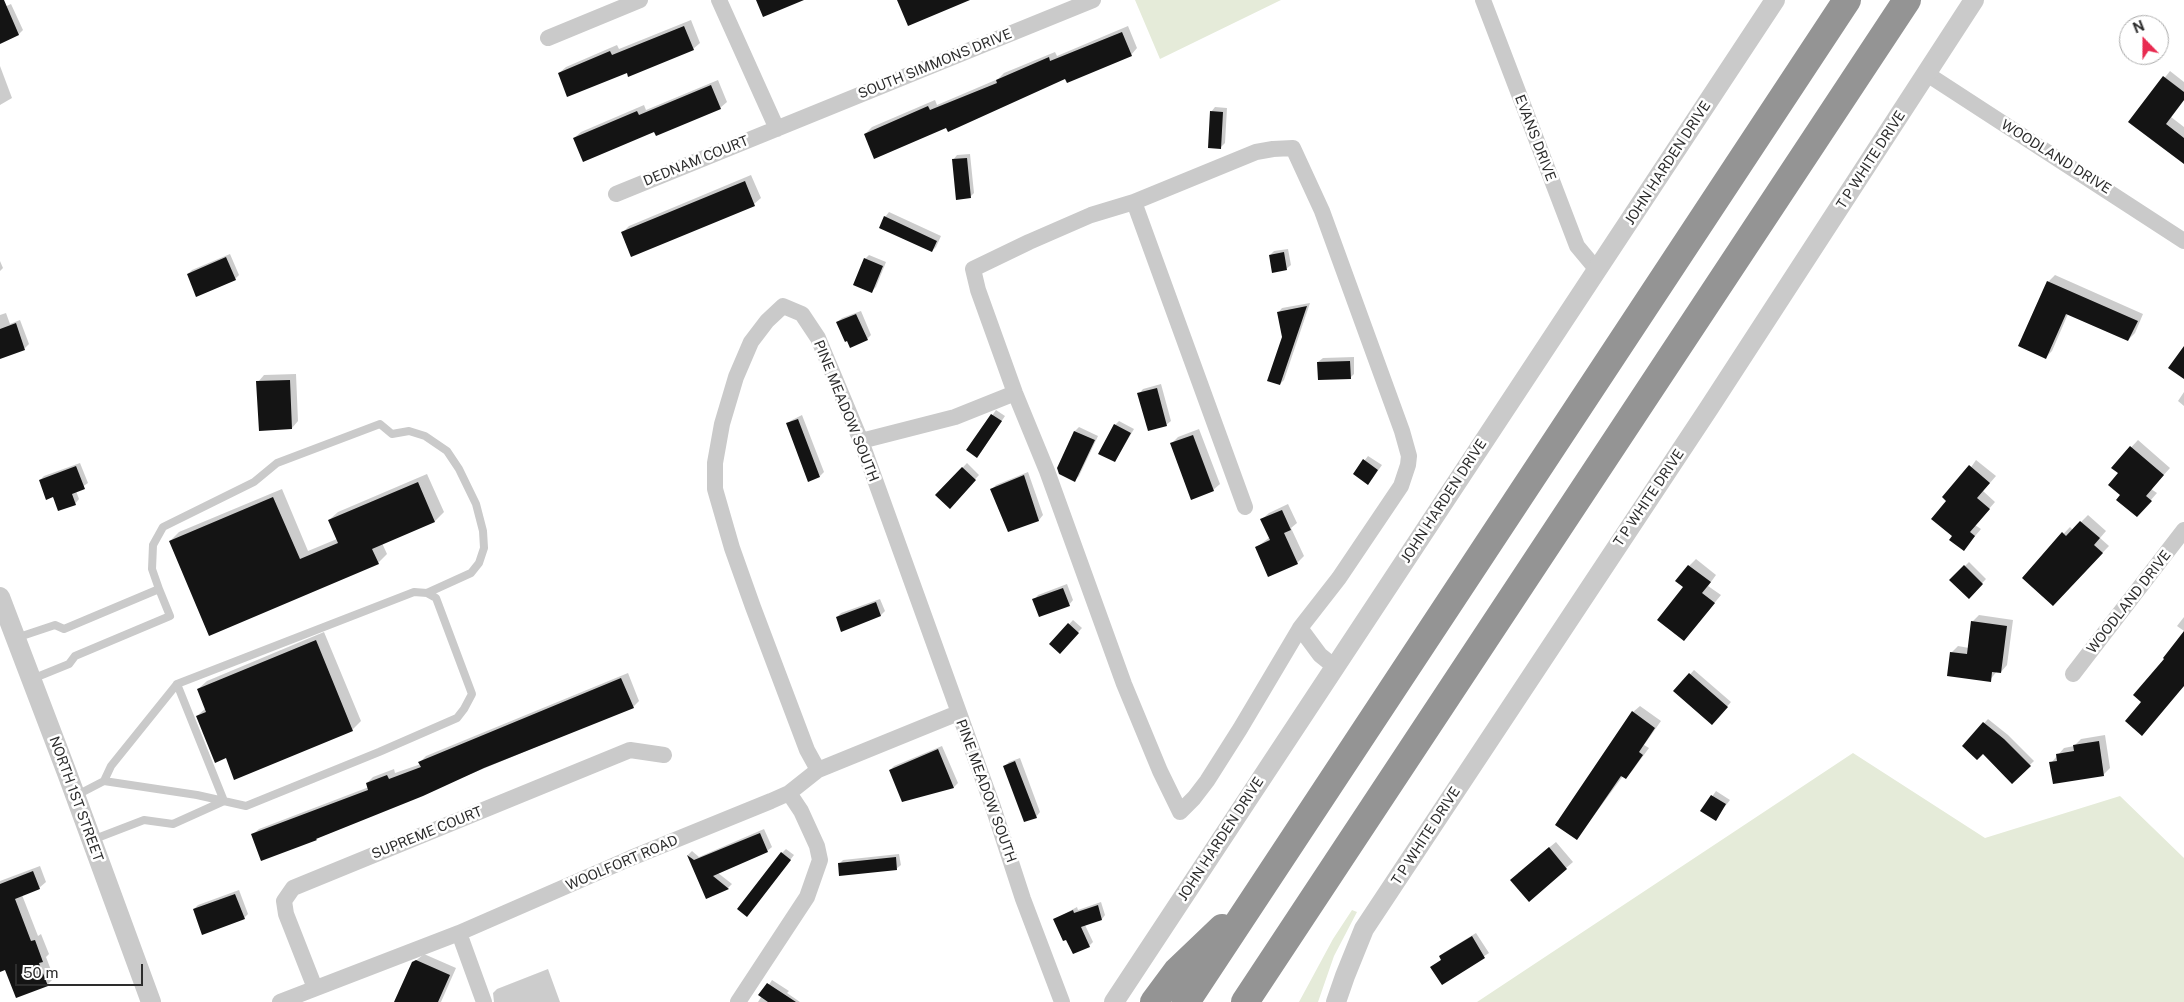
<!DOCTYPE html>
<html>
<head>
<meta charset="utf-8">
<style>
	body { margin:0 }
	#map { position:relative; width:2184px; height:1002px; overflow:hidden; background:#fff; font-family:"Public Sans",sans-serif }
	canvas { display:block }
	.north { position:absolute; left:2119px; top:15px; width:50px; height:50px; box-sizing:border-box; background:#fff; border:1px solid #ababab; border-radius:50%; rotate:338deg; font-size:14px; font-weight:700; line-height:20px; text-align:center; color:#2d2d2d }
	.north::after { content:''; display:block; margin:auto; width:18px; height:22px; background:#e82a50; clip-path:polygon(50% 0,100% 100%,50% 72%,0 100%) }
	.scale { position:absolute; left:15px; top:964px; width:128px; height:22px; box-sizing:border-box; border:2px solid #2d2d2d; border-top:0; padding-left:6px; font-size:15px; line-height:18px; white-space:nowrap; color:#2d2d2d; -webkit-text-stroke:4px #fff; paint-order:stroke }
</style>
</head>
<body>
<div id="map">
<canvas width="2184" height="1002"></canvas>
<div class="north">N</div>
<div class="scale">50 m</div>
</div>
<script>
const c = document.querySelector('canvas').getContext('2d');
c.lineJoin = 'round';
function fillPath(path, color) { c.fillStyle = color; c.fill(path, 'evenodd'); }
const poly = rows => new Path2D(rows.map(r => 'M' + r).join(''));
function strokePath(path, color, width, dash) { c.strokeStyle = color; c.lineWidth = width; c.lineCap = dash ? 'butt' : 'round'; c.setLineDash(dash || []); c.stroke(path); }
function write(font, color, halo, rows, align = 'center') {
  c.font = font + ' "Public Sans",sans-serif'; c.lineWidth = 5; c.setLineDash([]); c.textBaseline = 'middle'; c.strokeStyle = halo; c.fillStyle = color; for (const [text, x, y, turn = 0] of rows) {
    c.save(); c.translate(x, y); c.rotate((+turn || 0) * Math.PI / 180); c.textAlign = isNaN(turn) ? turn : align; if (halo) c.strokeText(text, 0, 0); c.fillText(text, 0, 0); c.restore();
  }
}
fillPath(poly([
	[1135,0,1281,0,1160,59],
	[1853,753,1985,838,2120,796,2184,858,2184,1002,1477,1002],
	[1352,910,1357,912,1334,956,1318,1002,1299,1002,1333,939]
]), '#e5ebd9');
fillPath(poly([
	[11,4,23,30,19,34,1,42,0,9],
	[691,20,700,43,693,49,628,71,559,73,566,67,617,45,619,49],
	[1128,26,1137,48,1131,55,1066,77,947,126,865,134,872,127,935,100,937,105,998,79,1004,73,1055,52,1057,56],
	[0,66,12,98,0,105],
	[2170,71,2184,82,2184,100,2171,117,2184,127,2184,162,2130,122],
	[718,80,727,102,720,108,655,130,574,138,581,132,644,105,646,110],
	[1215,107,1227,108,1225,143,1221,147,1211,112],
	[970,154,974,193,970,197,953,160,957,155],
	[751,175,761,198,754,204,622,233,629,226],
	[889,212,941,236,936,247,932,251,885,217],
	[1288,249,1291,265,1286,269,1270,255,1274,251],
	[230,254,239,275,235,279,188,274,192,270],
	[869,255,886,262,876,287,872,291,865,259],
	[0,261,3,268,0,271],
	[2055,275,2143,314,2135,333,2128,340,2068,314,2052,351,2046,357,2020,346,2048,282],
	[1310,303,1284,380,1280,384,1283,337,1278,313,1282,308],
	[861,311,871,335,867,339,848,340,837,322,842,318],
	[6,313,10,324,20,320,29,344,25,348,0,358,0,315],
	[1354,357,1354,374,1350,378,1318,362,1323,358],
	[296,374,298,421,292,428,258,382,264,375],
	[1161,384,1171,421,1166,425,1139,394,1143,389],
	[2184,392,2184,406,2178,401],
	[996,410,1005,416,981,452,968,450],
	[802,415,824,472,820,476,787,424,792,420],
	[1119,421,1134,429,1115,461,1115,425],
	[1079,427,1098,436,1079,476,1075,480,1058,468,1075,431],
	[1199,429,1220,484,1213,490,1171,444,1178,437],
	[2138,440,2170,468,2151,489,2157,493,2143,509,2122,495,2120,473,2113,467],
	[1368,456,1382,465,1372,479,1354,474],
	[1976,460,1996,476,1983,491,1995,502,1975,525,1981,529,1964,549,1954,536,1948,501],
	[80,463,88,483,76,491,79,499,75,504,54,496,40,480,44,476],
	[967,463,979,475,950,507,937,495],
	[1028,472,1043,515,1039,520,1008,530,992,489,996,485],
	[427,474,444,512,435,521,382,543,387,554,378,563,210,634,170,541,179,532,282,489,308,551,337,539,329,520,338,512],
	[1288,504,1297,523,1291,528,1304,556,1297,563,1257,547,1270,537,1262,519,1269,513],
	[2088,515,2106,531,2100,538,2109,546,2053,604,2023,577,2070,527,2073,530],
	[1696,559,1716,575,1708,586,1721,595,1684,640,1685,587,1689,566],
	[1969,562,1986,579,1969,597,1951,580],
	[1067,584,1073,600,1069,605,1034,600,1038,595],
	[880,599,885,611,881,615,837,617,841,613],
	[1979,615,2013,620,2007,665,2001,672,1997,671,1990,680,1951,653,1958,646,1969,648,1972,622],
	[2184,617,2184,631,2177,626],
	[1073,620,1082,628,1059,652,1051,644],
	[324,632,361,721,352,730,226,756,197,716,206,708,198,689,207,681],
	[1694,670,1731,702,1716,719,1675,691],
	[628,673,639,701,633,707,262,860,252,835,259,829,369,787,367,783,373,777,394,769,395,773,421,764,420,762,426,756],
	[1640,706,1661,721,1644,745,1649,748,1632,771,1626,778,1623,776,1578,837,1633,712],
	[1988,719,2008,735,2034,761,2012,782,1983,753,1963,746],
	[2105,735,2110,768,2103,775,2051,763,2064,748,2074,746,2081,739],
	[942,746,958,783,954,787,890,770,894,766],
	[1020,758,1040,812,1036,817,1005,766,1009,762],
	[1716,791,1730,800,1715,819,1702,811],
	[764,829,772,847,767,851,718,873,732,884,728,888,707,897,688,855,692,851,699,857],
	[1556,842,1573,862,1529,900,1518,873],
	[786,849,794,855,751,911,782,853],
	[899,854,901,865,896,869,839,864,843,860],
	[40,866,46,882,39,888,22,895,38,936,41,934,49,954,46,957,54,978,47,985,6,969,0,971,0,881],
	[239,890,248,914,244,918,194,909,198,905],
	[1101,902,1105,915,1102,919,1085,925,1093,942,1089,946,1055,919,1077,907,1078,910],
	[1476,933,1489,953,1442,983,1432,967,1442,959,1440,956,1445,952],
	[424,954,456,968,441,1002,396,1002,413,963],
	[548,969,560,1002,494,1002,493,993,497,989],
	[772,980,789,991,787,993,800,1002,758,1002]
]), '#0003');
fillPath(poly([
	[0,0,4,0,19,35,0,44],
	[756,0,804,0,763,17],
	[897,0,970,0,908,26],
	[684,26,694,50,628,77,627,73,567,97,558,73,610,51,612,55],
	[1122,32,1132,56,1067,83,1065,79,948,132,946,128,874,159,864,134,928,106,930,110,997,83,996,80,1049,57,1050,61],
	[2163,76,2184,92,2184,100,2166,124,2184,138,2184,164,2128,122],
	[711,85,721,109,656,136,654,132,583,162,573,138,637,111,639,115],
	[1210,111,1223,112,1221,149,1208,148],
	[967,158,971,198,956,200,952,159],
	[745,181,755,206,631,257,621,232],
	[884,216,937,241,932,252,879,228],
	[1284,252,1287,270,1272,273,1269,255],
	[226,257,236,280,196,297,187,274],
	[864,258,883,266,872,293,853,285],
	[2047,281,2138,321,2128,341,2066,314,2046,359,2018,346],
	[1307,306,1280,385,1267,381,1282,337,1277,312],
	[856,314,868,340,850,348,847,341,845,342,836,322],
	[16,323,25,350,0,359,0,329],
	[2184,346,2184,379,2168,368],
	[1350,361,1351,379,1318,380,1317,362],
	[290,380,292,429,259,431,256,381],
	[1157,388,1167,426,1148,431,1137,393],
	[991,414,1002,421,977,458,966,450],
	[798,419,820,477,808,482,786,423],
	[1114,424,1131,433,1115,462,1098,454],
	[1074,431,1095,440,1075,482,1059,474,1057,468],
	[1193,435,1214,491,1191,500,1170,443],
	[2130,446,2164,475,2146,496,2152,501,2137,517,2116,500,2120,495,2108,485,2118,473,2111,468],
	[1363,459,1378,470,1368,485,1353,474],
	[1969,465,1990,483,1977,498,1990,509,1970,532,1975,536,1964,551,1949,540,1952,536,1931,519,1946,501,1942,497],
	[76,466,85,489,72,494,76,505,58,511,53,497,46,500,39,480],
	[962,467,976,480,950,509,935,495],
	[1024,475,1039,521,1008,532,990,489],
	[418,482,435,522,372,549,379,564,209,636,169,541,273,497,300,559,338,543,328,520],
	[1282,510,1291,530,1284,533,1298,564,1268,577,1255,547,1270,540,1260,519],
	[2080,521,2100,538,2094,545,2103,553,2053,606,2022,578,2062,532,2066,536],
	[1688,565,1711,582,1702,593,1715,603,1684,641,1657,620,1683,587,1675,581],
	[1964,565,1983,584,1969,599,1949,580],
	[1063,588,1070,606,1039,617,1032,599],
	[876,602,881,616,841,632,836,617],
	[1971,621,2007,626,2001,673,1992,672,1991,682,1947,676,1950,652,1967,654],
	[1068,623,1079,633,1060,654,1049,644],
	[2184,631,2184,686,2142,736,2125,721,2141,702,2133,695,2164,659,2163,658],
	[316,640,353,731,234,780,226,758,215,763,196,716,206,712,197,689],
	[1689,673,1728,707,1712,725,1673,691],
	[621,678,634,708,484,768,423,796,316,839,317,840,261,861,251,834,368,790,366,783,387,775,389,779,421,767,418,762],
	[1632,711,1655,728,1639,752,1643,755,1626,779,1621,776,1577,840,1555,825],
	[1983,722,2004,739,2031,766,2012,784,1983,754,1977,760,1962,746],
	[2099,741,2104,776,2053,784,2049,762,2057,761,2056,754,2074,751,2073,745],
	[938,749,954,788,902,802,889,770],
	[1015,761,1037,818,1024,822,1003,766],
	[1711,795,1726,804,1716,821,1700,811],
	[760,833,768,852,713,876,729,889,706,899,687,855,694,860],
	[1549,847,1567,869,1529,902,1510,880],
	[781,852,791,860,747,917,737,909],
	[896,857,897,870,839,876,838,863],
	[33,871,40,889,15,899,31,941,35,940,43,962,39,963,48,986,16,998,5,970,0,972,0,884],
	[235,894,245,919,202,935,193,909],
	[1098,905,1102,920,1081,927,1090,947,1073,954,1066,940,1063,941,1053,919,1073,910,1074,913],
	[1472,936,1485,958,1442,985,1430,967,1441,960,1439,956],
	[416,960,450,975,438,1002,394,1002,412,962],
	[767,983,796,1002,768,1002,758,995]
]), '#141414');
strokePath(poly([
	[16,638,55,625,64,629,159,589,152,569,153,545,163,527,254,482,277,463,380,424,392,434,409,431,425,436,447,451,459,469,476,504,483,531,484,548,479,563,471,573,427,593],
	[32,679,69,664,75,656,170,616,159,589],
	[104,781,197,795,246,806,379,752,457,718,464,709,472,694,436,598,427,593,414,592,177,684],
	[77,795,104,781,111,766,177,684,224,801],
	[92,840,144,820,173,824,224,801]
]), '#cacaca', 8);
strokePath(poly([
	[719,0,777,129],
	[1483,0,1577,246,1597,270],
	[548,38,640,0],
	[1927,74,2184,241],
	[1293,148,1322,211,1402,431,1409,456,1408,465,1401,486,1339,578,1300,628,1240,729,1207,781,1194,798,1180,812,1160,771,1124,684,1047,471,1015,393,978,290,973,269,1029,242,1091,215,1134,202,1256,152,1273,149,1293,148],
	[616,194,1093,0],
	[1134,202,1245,507],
	[861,441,955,417,1015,393],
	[1300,628,1320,655,1335,667],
	[2073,674,2184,530],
	[818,770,807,750,753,607,732,548,715,489,715,463,722,424,736,377,751,342,767,321,783,306,802,314,818,338,861,441,993,807,1023,899,1062,1002],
	[459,933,484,1002],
	[315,988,286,914,284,901,293,888,630,750,664,755],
	[280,1002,459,933,631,858,771,801,789,793,818,770,958,713],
	[738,1002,807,897,820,860,817,846,801,811,789,793]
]), '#cacaca', 16);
strokePath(poly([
	[0,597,67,773,151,1002],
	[1114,1002,1775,0],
	[1336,1002,1345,976,1364,929,1709,408,1974,0]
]), '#cacaca', 20);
strokePath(poly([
	[1154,1002,1177,971,1222,928],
	[1186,1002,1847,0],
	[1245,1002,1907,0]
]), '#949494', 28);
write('14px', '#2d2d2d', '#fff', [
	["SOUTH SIMMONS DRIVE",935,64,-22],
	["EVANS DRIVE",1535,138,69],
	["WOODLAND DRIVE",2056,157,32],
	["T P WHITE DRIVE",1871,160,-57],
	["DEDNAM COURT",696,161,-22],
	["JOHN HARDEN DRIVE",1668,163,-57],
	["PINE MEADOW SOUTH",846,411,68],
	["T P WHITE DRIVE",1649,498,-56],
	["JOHN HARDEN DRIVE",1444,501,-57],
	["WOODLAND DRIVE",2129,602,-52],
	["PINE MEADOW SOUTH",986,791,70],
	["NORTH 1ST STREET",76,799,70],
	["SUPREME COURT",427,833,-22],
	["T P WHITE DRIVE",1426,836,-57],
	["JOHN HARDEN DRIVE",1221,839,-57],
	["WOOLFORT ROAD",622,863,-23]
]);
</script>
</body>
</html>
